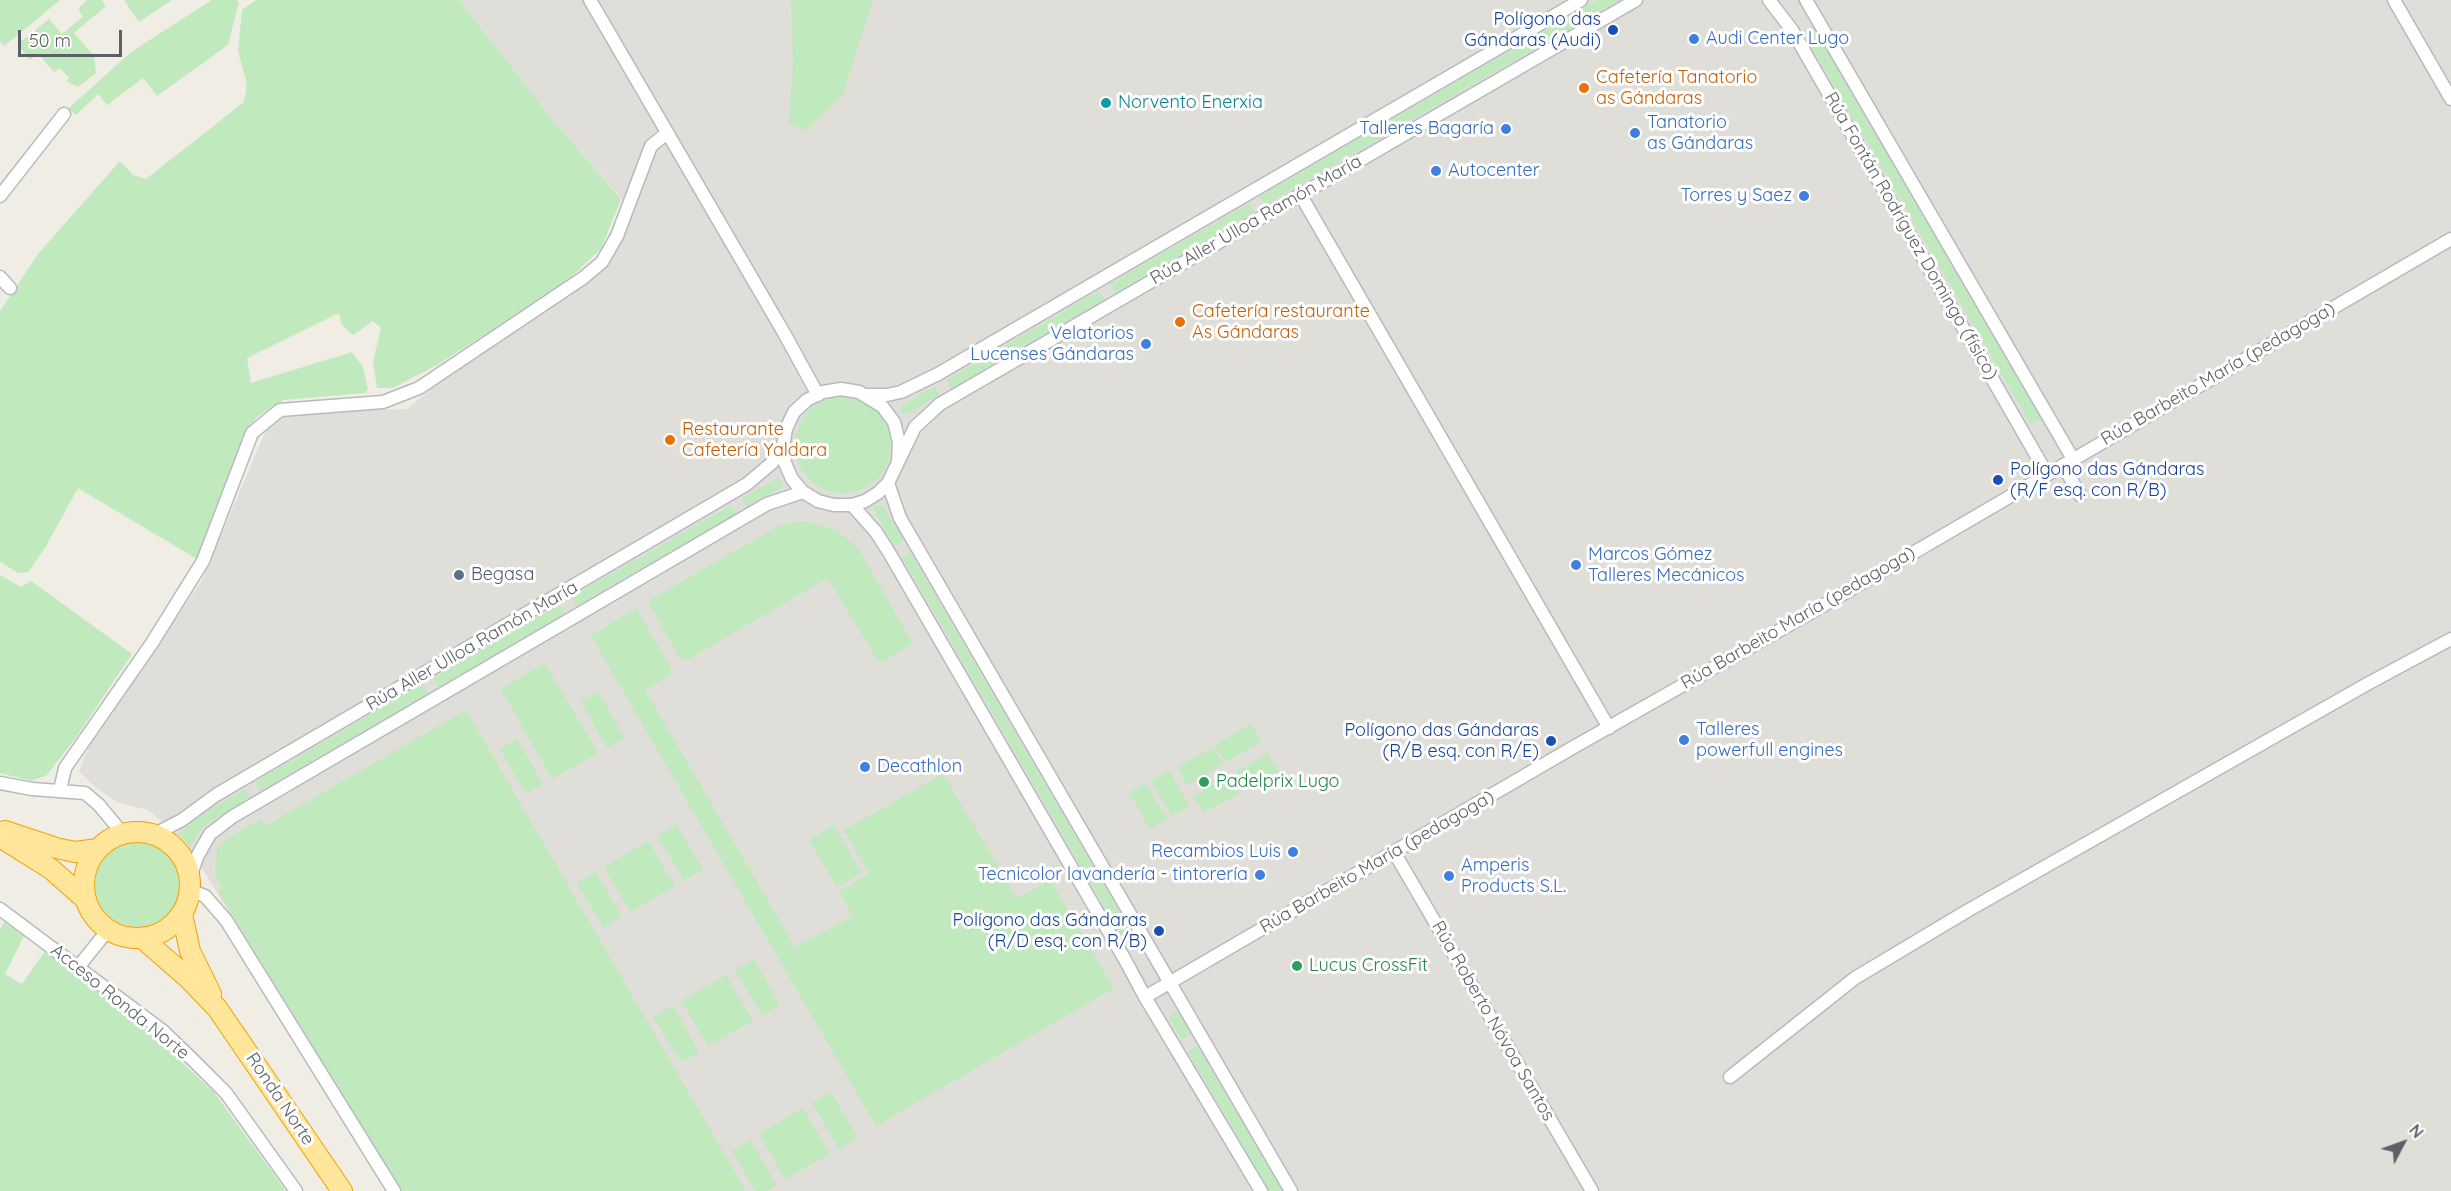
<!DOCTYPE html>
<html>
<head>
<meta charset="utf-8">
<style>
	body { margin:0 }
	#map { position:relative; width:2451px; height:1191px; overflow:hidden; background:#f0ede4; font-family:Quicksand,sans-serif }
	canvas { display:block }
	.north { position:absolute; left:2373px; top:1113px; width:60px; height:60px; -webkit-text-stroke:4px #fff; paint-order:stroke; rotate:49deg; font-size:16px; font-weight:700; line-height:24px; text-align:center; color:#5c6066 }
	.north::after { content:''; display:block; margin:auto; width:21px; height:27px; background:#5c6066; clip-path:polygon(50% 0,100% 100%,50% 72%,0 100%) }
	.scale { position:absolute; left:18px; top:30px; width:104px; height:27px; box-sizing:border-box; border:3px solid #5c6066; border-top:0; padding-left:8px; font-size:18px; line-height:21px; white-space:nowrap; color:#5c6066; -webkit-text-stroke:4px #fff; paint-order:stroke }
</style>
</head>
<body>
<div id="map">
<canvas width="2451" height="1191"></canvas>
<div class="north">N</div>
<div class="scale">50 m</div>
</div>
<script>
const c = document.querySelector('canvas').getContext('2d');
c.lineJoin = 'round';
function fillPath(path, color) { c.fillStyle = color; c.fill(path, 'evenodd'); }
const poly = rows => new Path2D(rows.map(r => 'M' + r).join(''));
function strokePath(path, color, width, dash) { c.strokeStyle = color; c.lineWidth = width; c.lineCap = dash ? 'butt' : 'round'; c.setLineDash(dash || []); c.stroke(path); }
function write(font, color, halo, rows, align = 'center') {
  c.font = font + ' Quicksand,sans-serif'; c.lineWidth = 6; c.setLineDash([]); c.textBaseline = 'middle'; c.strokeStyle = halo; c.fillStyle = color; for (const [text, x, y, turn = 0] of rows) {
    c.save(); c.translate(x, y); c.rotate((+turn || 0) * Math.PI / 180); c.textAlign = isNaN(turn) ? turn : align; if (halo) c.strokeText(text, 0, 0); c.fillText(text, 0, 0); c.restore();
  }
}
fillPath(poly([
	[459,0,2451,0,2451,1191,402,1191,185,841,148,810,119,803,95,787,79,771,93,737,201,582,267,428,279,418,303,412,407,409,437,384,580,289,609,260,634,213,552,119]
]), '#e0ded8');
fillPath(poly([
	[0,0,60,0,4,46,0,41],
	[87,0,102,0,106,6,74,33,94,56,96,73,78,87,66,81,69,78,60,68,54,72,39,55,29,60,18,44,49,19,62,34,83,17,78,9],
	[124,0,172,0,139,22],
	[212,0,236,0,239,2,228,45,157,96,143,78,107,105,98,94,76,115,68,109,131,52],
	[256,0,459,0,552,119,621,199,601,249,559,288,435,366,393,388,377,388,373,362,381,328,373,321,353,335,342,325,339,313,247,358,251,383,352,352,363,367,368,389,365,393,283,400,257,417,244,435,197,559,78,488,45,548,28,572,18,573,0,562,0,311,38,254,120,161,133,175,146,179,244,102,247,84,238,51,242,10],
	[791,0,873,0,843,94,805,131,789,123,793,62],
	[1598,0,1619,0,1265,205,1260,196],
	[1812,26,2041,419,2031,424,1803,32],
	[1249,203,1255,212,1115,293,1110,284],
	[1099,291,1105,299,951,389,946,380],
	[935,386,940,395,906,414,901,413,901,408,905,404],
	'795 445a48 48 0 1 1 96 0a48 48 0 1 1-96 0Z',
	[778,478,784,486,747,508,742,498],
	[731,505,736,514,576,606,571,597],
	[876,506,883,507,904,540,894,546,875,512],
	[804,521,837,530,859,550,913,644,882,662,878,661,829,580,826,579,687,660,680,658,648,601,780,525],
	[910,552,1138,944,1129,949,902,557],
	[0,575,21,587,31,581,132,654,77,736,47,775,31,781,0,773],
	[560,605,565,614,439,687,433,678],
	[636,608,672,670,670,675,645,690,795,947,853,916,839,892,869,873,844,830,943,774,1017,898,1050,880,1114,988,876,1126,591,636],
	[545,663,598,753,552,779,501,689],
	[423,684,428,694,260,791,255,782],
	[598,692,625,738,607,748,581,701],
	[466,710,746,1191,402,1191,218,891,222,888,215,875,217,848,228,838,261,819,265,826],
	[1251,724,1261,742,1225,762,1215,745],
	[517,739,543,784,526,794,500,749],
	[1213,747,1223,764,1187,785,1177,767],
	[1268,753,1278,771,1243,791,1233,774],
	[1169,770,1189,806,1172,816,1151,781],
	[1230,775,1240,793,1204,813,1194,796],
	[1146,783,1167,819,1150,829,1129,793],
	[245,789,250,797,203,827,190,846,178,834,208,810],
	[676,824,703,870,684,881,657,836],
	[834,825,862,873,837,887,809,840],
	[648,841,675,886,630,912,604,867],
	'95 884a43 43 0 1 1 86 0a43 43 0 1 1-86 0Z',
	[596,872,622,917,603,928,577,883],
	[4,922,24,936,5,974,22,984,46,950,133,1018,213,1091,286,1191,0,1191,0,930],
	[754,959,780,1005,762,1015,735,970],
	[726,975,753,1021,708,1046,681,1001],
	[673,1006,699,1052,681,1062,653,1017],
	[1173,1011,1179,1013,1191,1034,1182,1040,1169,1018],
	[1197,1046,1282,1191,1270,1191,1188,1052],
	[831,1092,858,1138,839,1149,812,1103],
	[803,1108,830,1154,785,1179,759,1134],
	[750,1140,777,1185,767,1191,755,1191,732,1151]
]), '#c0e9be');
const minor = poly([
	[590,0,784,333,818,395],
	[1769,0,1792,30,2047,474],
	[1806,0,2073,459],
	[2394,0,2451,99],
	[1300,194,1609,728],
	[0,196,64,114],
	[0,277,10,288],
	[865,395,887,395,901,392,938,374,1581,0],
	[898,462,899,442,894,422,882,406,859,392,841,389,823,392,807,400,794,412,786,429,783,447,785,463,792,479,803,492,818,501,834,505,852,505,865,501,878,493,888,483,915,427,940,404,1636,0],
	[2063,465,2080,495],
	[888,483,900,518,1291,1191],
	[852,505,876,532,890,554,1124,958,1145,997,1261,1191],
	[0,783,32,789,85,793,99,805,123,834],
	[60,790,65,768,152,643,203,561,252,433,280,410,383,402,419,388,583,278,602,262,617,236,651,146,667,133],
	[153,835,182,820,216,795,747,484,773,462,783,447],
	[1394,852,1592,1191],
	[190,877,198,855,210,834,232,817,767,504,803,492],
	[190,890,205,896,226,920,394,1191],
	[0,909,163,1031,197,1064,226,1093,296,1191],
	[79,966,108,930],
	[1145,997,1572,748,1812,612,2451,239],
	[1730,1077,1855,978,1967,911,2369,683,2451,639]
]);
const trunk = poly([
	[5,831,56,848,75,852,98,849],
	'84 885a53 53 0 1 1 106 0a53 53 0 1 1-106 0Z',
	[0,837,51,869,85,899],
	[182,914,190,951,211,994],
	[142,938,189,979,217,1008,342,1191]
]);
strokePath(minor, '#b6babf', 15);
strokePath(trunk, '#f3a000', 22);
strokePath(minor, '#fff', 12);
strokePath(trunk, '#ffe69a', 20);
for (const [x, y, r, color] of [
	[1613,30,6,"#1a4fb4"],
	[1694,39,6,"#3f7fe0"],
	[1584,88,6,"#e8710a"],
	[1106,103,6,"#0f9aa8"],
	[1506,129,6,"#3f7fe0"],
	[1635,133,6,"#3f7fe0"],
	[1436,171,6,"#3f7fe0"],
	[1804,196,6,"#3f7fe0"],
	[1180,322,6,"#e8710a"],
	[1146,344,6,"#3f7fe0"],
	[670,440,6,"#e8710a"],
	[1998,480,6,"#1a4fb4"],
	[1576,565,6,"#3f7fe0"],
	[459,575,6,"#5c6f8a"],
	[1684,740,6,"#3f7fe0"],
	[1551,741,6,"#1a4fb4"],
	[865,767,6,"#3f7fe0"],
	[1204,782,6,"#2e9e5b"],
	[1293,852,6,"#3f7fe0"],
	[1260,875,6,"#3f7fe0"],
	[1449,876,6,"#3f7fe0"],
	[1159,931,6,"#1a4fb4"],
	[1297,966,6,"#2e9e5b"]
]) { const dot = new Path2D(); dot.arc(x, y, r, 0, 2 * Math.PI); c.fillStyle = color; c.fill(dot); strokePath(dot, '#fff', 2); }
write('18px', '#164399', '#fff', [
	["Polígono das",1601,20],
	["Gándaras (Audi)",1601,41],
	["Polígono das Gándaras",2010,470,"left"],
	["(R/F esq. con R/B)",2010,491,"left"],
	["Polígono das Gándaras",1539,731],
	["(R/B esq. con R/E)",1539,752],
	["Polígono das Gándaras",1147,921],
	["(R/D esq. con R/B)",1147,942]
], 'right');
write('18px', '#366cbe', '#fff', [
	["Audi Center Lugo",1706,39],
	["Tanatorio",1647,123],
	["as Gándaras",1647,144],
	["Talleres Bagaría",1494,129,"right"],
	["Autocenter",1448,171],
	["Torres y Saez",1792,196,"right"],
	["Velatorios",1134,334,"right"],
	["Lucenses Gándaras",1134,355,"right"],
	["Marcos Gómez",1588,555],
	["Talleres Mecánicos",1588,576],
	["Talleres",1696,730],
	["powerfull engines",1696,751],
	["Decathlon",877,767],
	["Recambios Luis",1281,852,"right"],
	["Amperis",1461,866],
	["Products S.L.",1461,887],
	["Tecnicolor lavandería - tintorería",1248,875,"right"]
], 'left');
write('18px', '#c56008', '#fff', [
	["Cafetería Tanatorio",1596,78],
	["as Gándaras",1596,99],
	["Cafetería restaurante",1192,312],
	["As Gándaras",1192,333],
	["Restaurante",682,430],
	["Cafetería Yaldara",682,451]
], 'left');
write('18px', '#0d838f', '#fff', [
	["Norvento Enerxia",1118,103]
], 'left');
write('18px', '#5c6066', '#fff', [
	["Rúa Aller Ulloa Ramón María",1256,220,-30],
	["Rúa Fontán Rodríguez Domingo (físico)",1911,236,60],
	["Rúa Barbeito María (pedagoga)",2218,374,-30],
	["Rúa Barbeito María (pedagoga)",1798,618,-30],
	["Rúa Aller Ulloa Ramón María",472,646,-30],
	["Rúa Barbeito María (pedagoga)",1377,862,-30],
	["Acceso Ronda Norte",120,1002,39],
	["Rúa Roberto Nóvoa Santos",1493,1021,60],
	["Ronda Norte",280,1099,56]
]);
write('18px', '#4e5e75', '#fff', [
	["Begasa",471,575]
], 'left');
write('18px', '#27864d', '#fff', [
	["Padelprix Lugo",1216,782],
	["Lucus CrossFit",1309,966]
], 'left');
</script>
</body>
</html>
